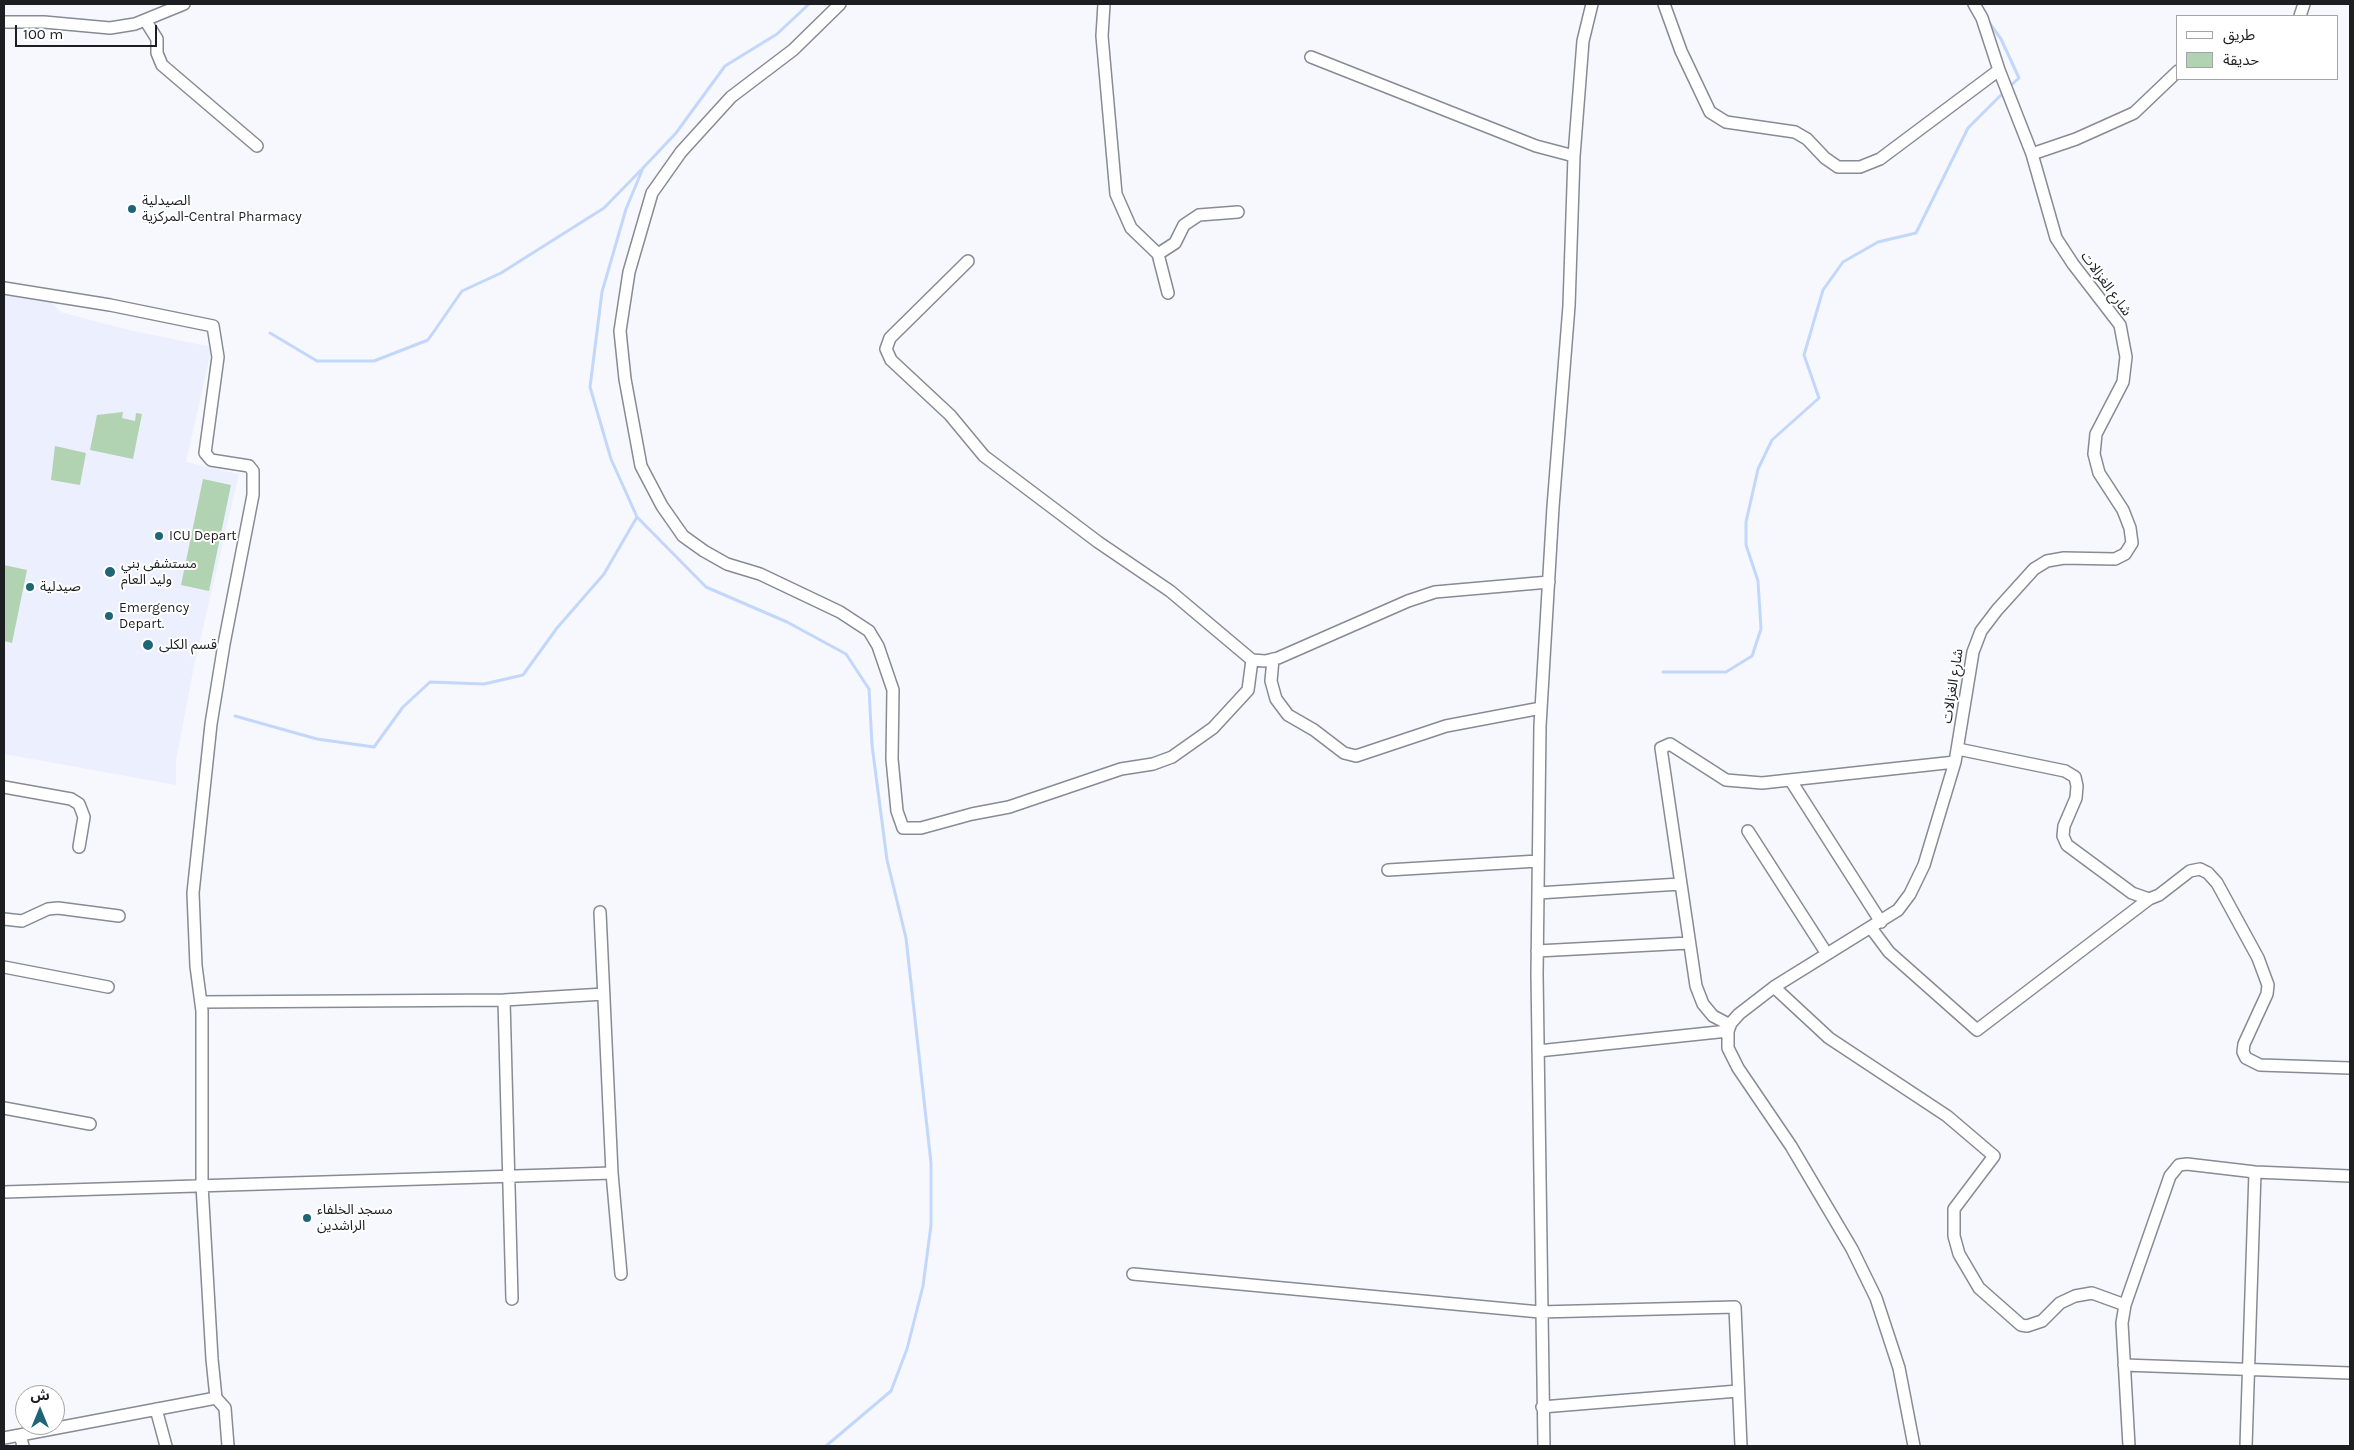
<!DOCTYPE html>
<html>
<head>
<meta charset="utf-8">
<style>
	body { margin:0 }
	#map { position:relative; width:2354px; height:1450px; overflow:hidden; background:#f6f8fe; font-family:Karla,"Noto Sans Arabic",sans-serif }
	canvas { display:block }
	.frame { position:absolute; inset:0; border:5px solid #1d1e22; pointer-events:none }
	.legend { position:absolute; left:2176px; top:15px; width:162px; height:65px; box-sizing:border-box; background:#fff; border:1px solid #a5a5a7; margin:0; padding:6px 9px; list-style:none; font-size:15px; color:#1d1e22 }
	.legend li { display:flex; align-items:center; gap:10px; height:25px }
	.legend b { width:25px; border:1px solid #a5a5a7 }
	.north { position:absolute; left:15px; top:1385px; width:50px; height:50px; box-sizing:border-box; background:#fff; border:1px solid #a5a5a7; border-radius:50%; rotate:0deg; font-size:14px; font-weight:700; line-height:20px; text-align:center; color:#1d1e22 }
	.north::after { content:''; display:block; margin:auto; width:18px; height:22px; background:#206576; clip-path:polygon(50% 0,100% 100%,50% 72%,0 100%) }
	.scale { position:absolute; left:15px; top:25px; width:142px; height:22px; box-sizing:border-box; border:2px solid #1d1e22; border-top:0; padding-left:6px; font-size:15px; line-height:18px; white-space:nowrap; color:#1d1e22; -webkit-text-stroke:4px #fff; paint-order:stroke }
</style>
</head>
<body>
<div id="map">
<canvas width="2354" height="1450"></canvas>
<div class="frame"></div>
<ul class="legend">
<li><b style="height:6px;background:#fff"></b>طريق</li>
<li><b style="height:14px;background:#b2d3b1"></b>حديقة</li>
</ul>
<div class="north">ش</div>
<div class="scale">100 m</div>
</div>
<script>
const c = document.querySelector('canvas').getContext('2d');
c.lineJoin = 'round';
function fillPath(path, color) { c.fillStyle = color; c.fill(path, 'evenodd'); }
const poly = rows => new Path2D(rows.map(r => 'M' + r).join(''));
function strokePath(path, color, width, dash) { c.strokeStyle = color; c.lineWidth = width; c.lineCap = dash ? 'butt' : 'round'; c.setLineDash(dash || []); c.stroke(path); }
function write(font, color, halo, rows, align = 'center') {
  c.font = font + ' Karla,"Noto Sans Arabic",sans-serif'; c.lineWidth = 4; c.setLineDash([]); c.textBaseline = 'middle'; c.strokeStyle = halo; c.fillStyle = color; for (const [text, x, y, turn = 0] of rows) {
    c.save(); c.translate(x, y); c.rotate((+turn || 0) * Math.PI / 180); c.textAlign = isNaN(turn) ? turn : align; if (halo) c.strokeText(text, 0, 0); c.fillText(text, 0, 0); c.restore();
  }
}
fillPath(poly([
	[4,295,52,302,60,312,129,330,212,347,186,462,239,474,193,671,176,761,176,785,4,754]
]), '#eceffe');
fillPath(poly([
	[123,412,122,418,135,421,136,413,142,414,133,459,90,450,97,415],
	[55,446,86,453,80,485,51,480],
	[203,479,231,485,209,591,181,585],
	[4,565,27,570,12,643,4,641]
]), '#b2d3b1');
strokePath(poly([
	[809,4,777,34,725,66,676,133,643,168,626,209,602,292,590,387,611,459,637,517,706,587,787,622,846,654,869,689,872,745,887,860,906,938,931,1163,931,1225,923,1286,907,1349,891,1391,826,1446],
	[1988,21,2001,39,2019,78,2008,88],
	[270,333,317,361,374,361,428,340,462,291,501,273,604,208,641,170],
	[1663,672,1726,672,1752,656,1761,629,1758,581,1746,545,1746,522,1758,469,1772,440,1819,398,1804,355,1823,290,1843,262,1878,242,1916,233,1968,128,2004,92],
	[235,716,317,739,374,747,403,707,430,682,484,684,523,675,557,628,604,574,637,517]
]), '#c2d7fa', 3);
const minor = poly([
	[840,4,793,50,731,97,681,152,652,193,629,272,620,331,625,379,641,466,662,506,683,536,704,551,727,564,760,574,840,612,869,631,878,646,893,690,892,759,897,811,903,828,921,828,972,814,1009,807,1121,769,1153,764,1172,757,1213,728,1237,702,1248,690,1252,660],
	[1104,4,1102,36,1116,194,1131,228,1158,254,1168,293],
	[1664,4,1681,51,1710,112,1726,122,1795,132,1807,139,1825,158,1838,167,1860,167,1880,159,1999,70],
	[2300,16,2304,4],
	[145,20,157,39,157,53,162,65,257,146],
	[4,22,44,22,110,28,135,24,184,4],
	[1311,57,1536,146,1574,156],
	[2032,154,2076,139,2134,113,2178,71],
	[1158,254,1175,243,1184,225,1199,215,1238,212],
	[968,261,890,338,886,349,891,360,950,415,984,456,1098,542,1170,591,1252,660,1265,661,1278,658,1408,601,1435,592,1549,582],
	[4,288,110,305,213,326,218,357,205,453,211,460,249,466,253,471,253,495,224,644,211,724,193,893,196,966,202,1011,202,1185,212,1359,216,1398,225,1408,228,1446],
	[1273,659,1271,681,1276,699,1288,715,1314,730,1344,753,1356,756,1446,726,1541,708],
	[1958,749,2065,771,2075,777,2077,786,2076,798,2064,826,2063,836,2067,845,2132,893,2149,899,2159,895,2190,871,2200,869,2208,873,2217,883,2258,958,2268,985,2267,994,2244,1044,2243,1052,2246,1058,2260,1065,2350,1068],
	[1791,781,1881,922],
	[4,787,71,799,79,804,84,817,79,847],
	[1748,831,1827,954],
	[1388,870,1538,861],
	[1538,893,1680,884],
	[600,912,612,1173,621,1274],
	[4,919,22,921,48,909,58,908,119,916],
	[1871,928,1889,952,1977,1030,2149,899],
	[1537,951,1689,943],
	[4,967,108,987],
	[1774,987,1829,1038,1947,1116,1994,1156,1954,1209,1954,1236,1959,1254,1979,1288,2021,1325,2027,1326,2042,1321,2060,1303,2075,1296,2092,1293,2125,1305],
	[201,1002,504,1000],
	[1730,1025,1713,1016,1703,1004,1696,986,1661,748,1670,744,1726,780,1762,783,1955,762],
	[1538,1051,1728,1031],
	[4,1108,90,1124],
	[4,1192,612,1173],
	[1133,1274,1540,1312,1735,1307,1741,1446],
	[512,1299,504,1000,604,994],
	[2124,1365,2350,1373],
	[1542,1407,1738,1391],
	[156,1409,166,1446],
	[20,1435,216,1398],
	[4,1438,20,1435,23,1446],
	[1544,1446,1537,974,1540,726,1553,507,1569,306,1574,156,1583,41,1592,4],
	[1914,1446,1899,1368,1876,1298,1852,1249,1791,1146,1738,1068,1728,1048,1728,1031,1731,1023,1739,1014,1774,987,1898,910,1910,894,1924,865,1955,762,1973,652,1981,631,1997,610,2034,569,2047,561,2064,558,2115,559,2125,554,2132,543,2130,528,2123,510,2099,473,2094,454,2096,434,2123,382,2126,357,2120,325,2073,264,2056,238,2032,154,1999,70,1982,18,1974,4],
	[2129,1446,2122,1323,2125,1305,2170,1176,2175,1170,2179,1165,2187,1164,2255,1172,2350,1176],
	[2246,1446,2255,1172]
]);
strokePath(minor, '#888a94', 14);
strokePath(minor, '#fff', 11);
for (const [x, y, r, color] of [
	[132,209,5,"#206576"],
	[159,536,5,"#206576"],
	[110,572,6,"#206576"],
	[30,587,5,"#206576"],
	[109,616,5,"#206576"],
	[148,645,6,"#206576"],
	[307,1218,5,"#206576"]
]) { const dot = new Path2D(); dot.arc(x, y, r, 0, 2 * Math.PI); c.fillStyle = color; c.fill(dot); strokePath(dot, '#fff', 2); }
write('14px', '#1d1e22', '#fff', [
	["الصيدلية",142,201],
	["المركزية-Central Pharmacy",142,217],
	["ICU Depart",169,536],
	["مستشفى بني",121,564],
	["وليد العام",121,580],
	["صيدلية",40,587],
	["Emergency",119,608],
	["Depart.",119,624],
	["قسم الكلى",159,645],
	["مسجد الخلفاء",317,1210],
	["الراشدين",317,1226]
], 'left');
write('14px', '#1d1e22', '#fff', [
	["شارع الغزالات",2106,284,54],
	["شارع الغزالات",1953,686,-81]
]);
</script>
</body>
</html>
